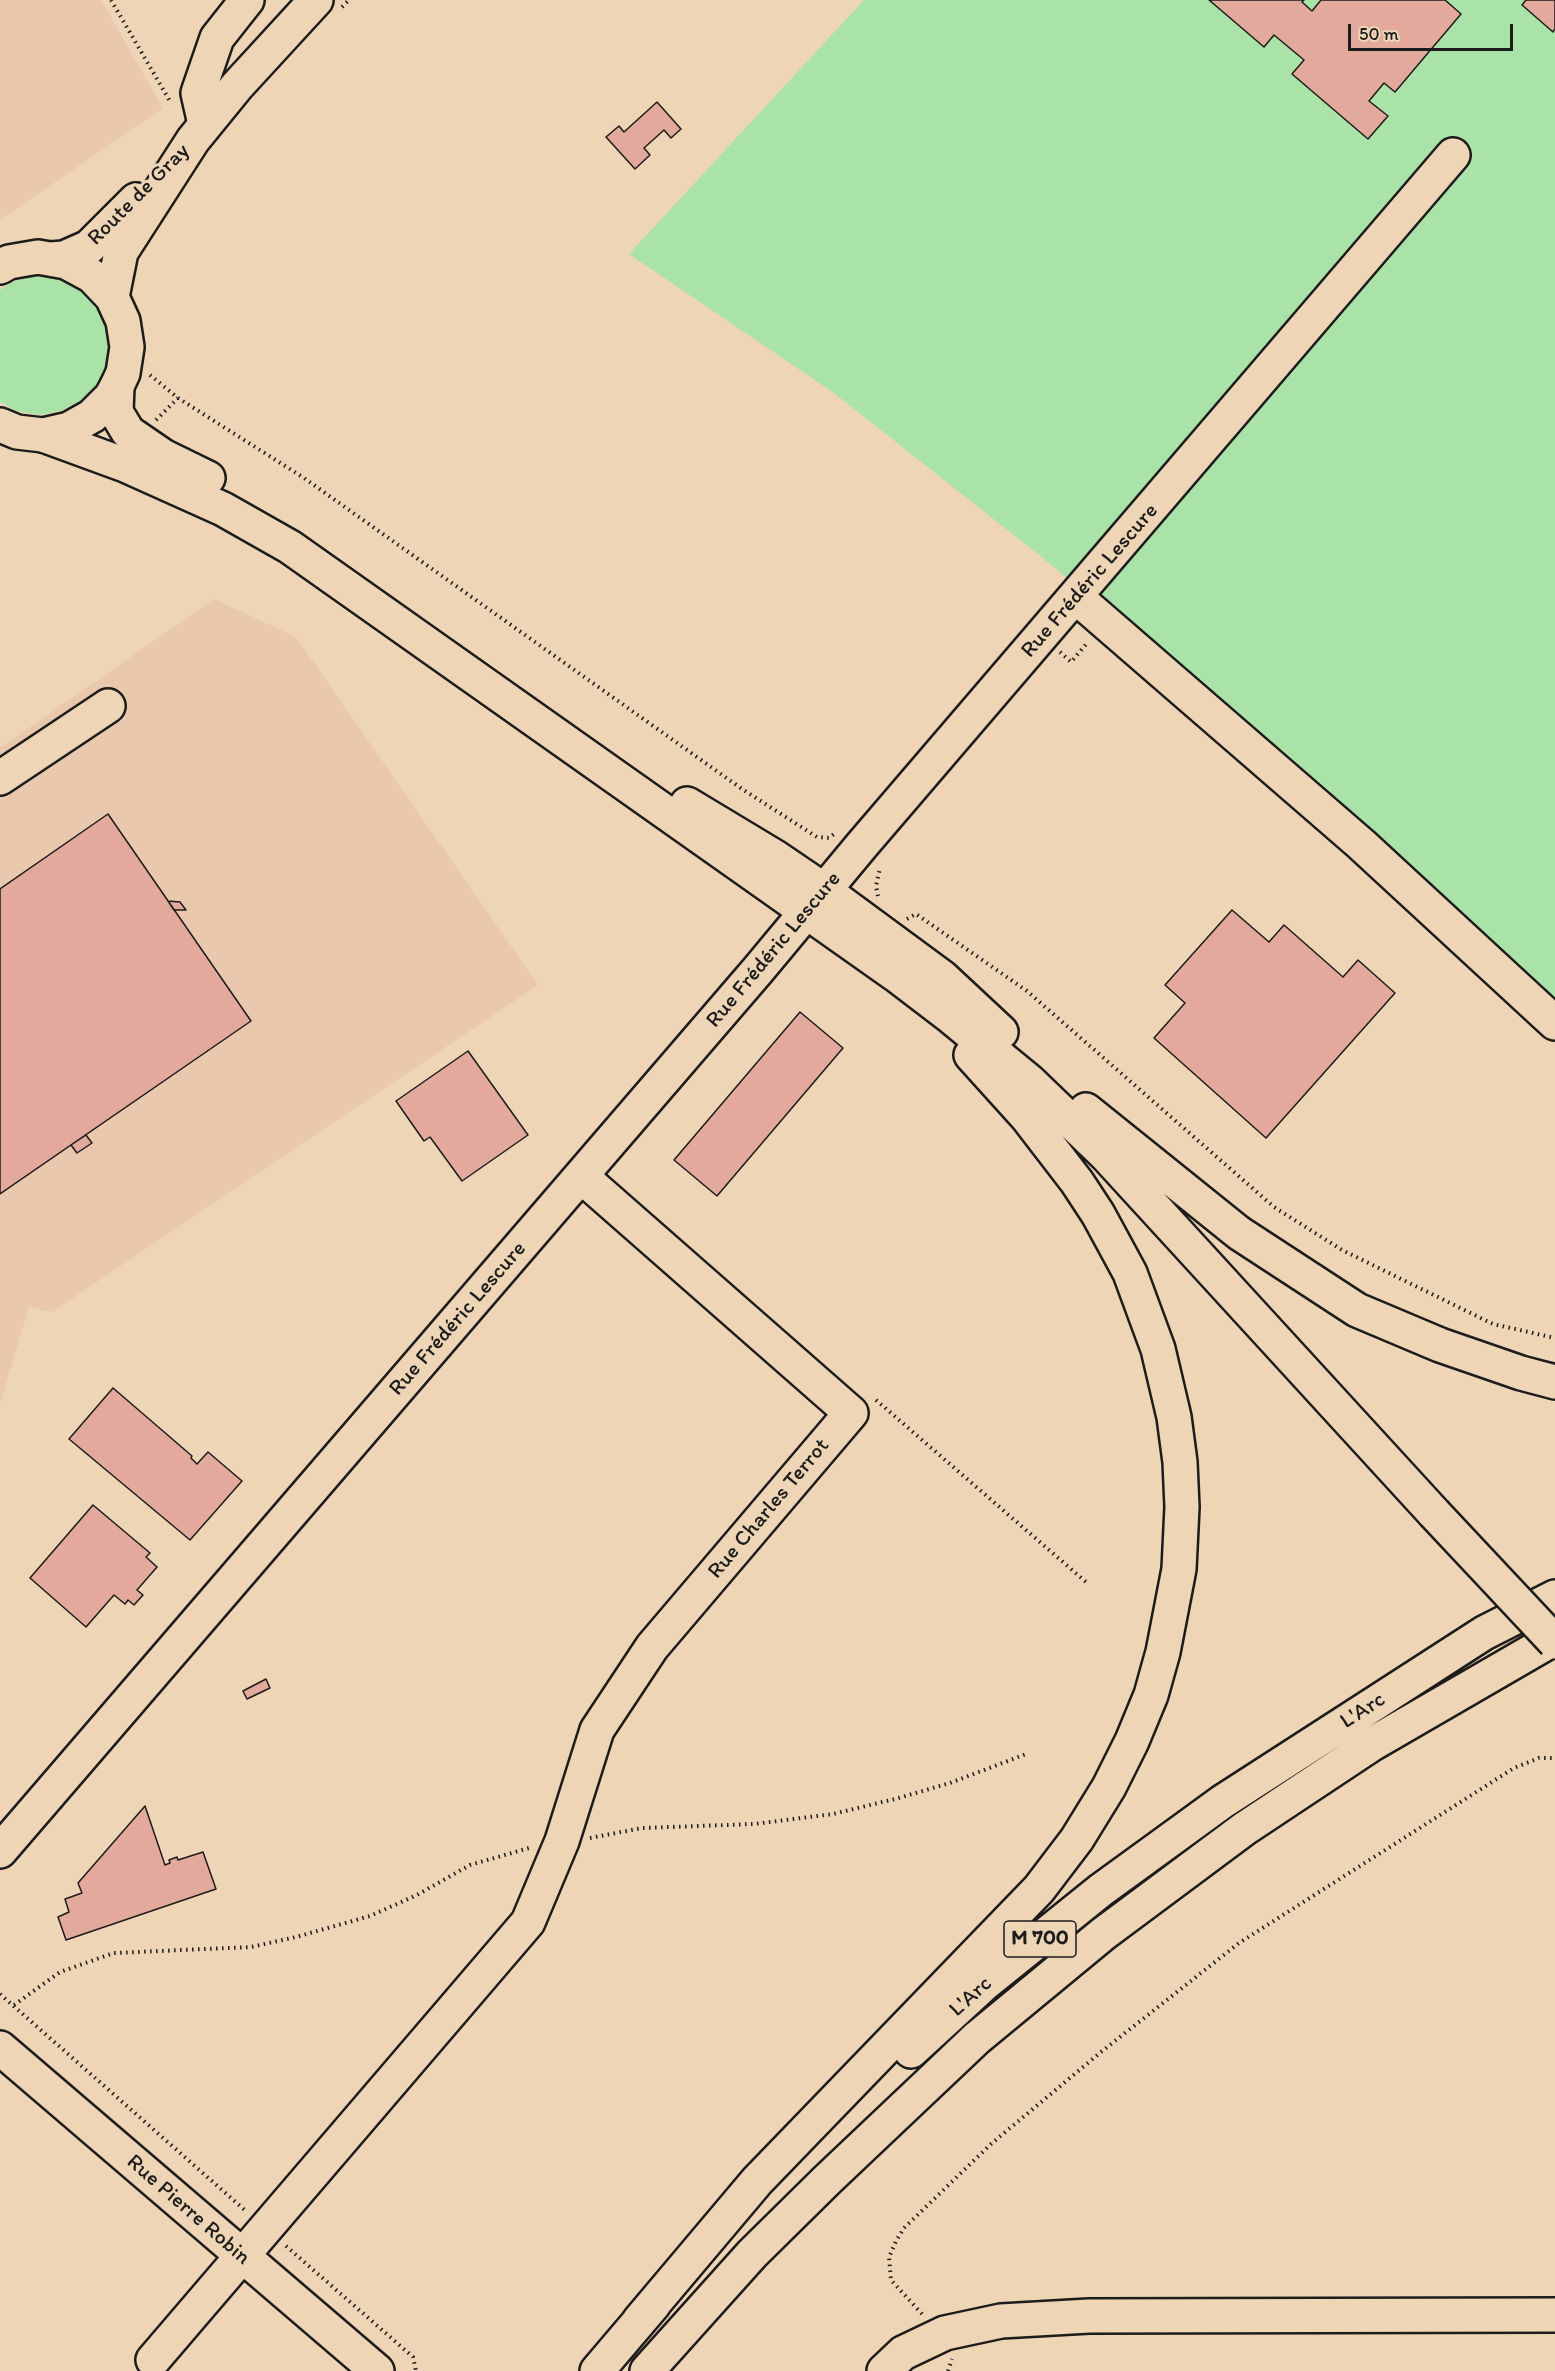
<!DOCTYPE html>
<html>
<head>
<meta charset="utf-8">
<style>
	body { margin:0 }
	#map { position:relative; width:1555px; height:2371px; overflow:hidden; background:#edd5b5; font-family:Itim,sans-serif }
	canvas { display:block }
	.scale { position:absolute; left:1348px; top:24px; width:165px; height:27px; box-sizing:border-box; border:3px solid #1c1c1c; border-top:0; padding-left:8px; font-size:18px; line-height:21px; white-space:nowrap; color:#1c1c1c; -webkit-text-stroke:4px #edd5b5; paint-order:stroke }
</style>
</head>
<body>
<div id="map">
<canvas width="1555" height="2371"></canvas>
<div class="scale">50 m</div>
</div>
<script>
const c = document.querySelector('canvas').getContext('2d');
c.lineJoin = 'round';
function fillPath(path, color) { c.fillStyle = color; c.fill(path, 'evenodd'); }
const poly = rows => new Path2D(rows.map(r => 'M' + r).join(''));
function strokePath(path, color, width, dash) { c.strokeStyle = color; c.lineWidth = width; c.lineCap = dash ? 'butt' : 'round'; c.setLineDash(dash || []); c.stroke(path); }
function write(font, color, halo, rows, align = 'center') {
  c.font = font + ' Itim,sans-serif'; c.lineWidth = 6; c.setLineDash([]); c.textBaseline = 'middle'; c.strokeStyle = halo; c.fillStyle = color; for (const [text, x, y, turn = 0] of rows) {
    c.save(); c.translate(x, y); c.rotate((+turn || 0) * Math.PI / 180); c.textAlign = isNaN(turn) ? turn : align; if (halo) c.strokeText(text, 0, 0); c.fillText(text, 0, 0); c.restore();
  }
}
fillPath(poly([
	[0,0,101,0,163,108,0,220],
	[214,599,296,637,538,985,52,1312,29,1307,0,1403,0,748]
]), '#eac8ae');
fillPath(poly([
	[864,0,1555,0,1555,1006,1124,625,1039,555,834,393,629,254],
	[32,276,55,277,76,285,93,300,105,319,110,342,107,365,98,385,82,401,61,411,39,415,16,411,0,402,0,290,10,283]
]), '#aae3a7');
const building = poly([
	[1209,0,1304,0,1302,2,1312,11,1321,0,1445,0,1461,14,1395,92,1384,83,1369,101,1388,116,1368,139,1292,74,1304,60,1274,35,1264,47,1209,0],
	[1526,0,1555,0,1555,29,1553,32,1522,5,1526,0],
	[657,102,681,129,671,138,664,130,644,148,650,155,635,169,606,137,619,126,624,132,657,102],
	[108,814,251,1021,0,1194,0,889,108,814],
	[168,901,180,902,186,910,174,910,168,901],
	[1232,910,1269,942,1284,925,1343,977,1358,960,1395,993,1266,1138,1154,1038,1185,1003,1165,985,1232,910],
	[800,1012,843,1048,717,1196,674,1160,800,1012],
	[468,1051,528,1135,462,1181,430,1137,424,1141,396,1101,468,1051],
	[86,1135,92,1143,77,1153,71,1145,86,1135],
	[113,1388,192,1456,191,1458,197,1464,208,1452,242,1481,190,1540,69,1439,113,1388],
	[93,1505,150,1553,146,1557,157,1567,137,1590,143,1595,134,1605,128,1600,125,1604,114,1595,86,1627,30,1578,93,1505],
	[266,1679,270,1688,247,1699,243,1691,266,1679],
	[145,1806,165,1865,170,1863,169,1860,177,1857,178,1860,203,1852,216,1889,66,1940,58,1917,69,1912,65,1899,82,1893,78,1883,145,1806]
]);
fillPath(building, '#e2a99c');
strokePath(building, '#1c1c1c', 1.5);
const minor = poly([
	[205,124,198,93,217,38,247,0],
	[1076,597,1361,844,1555,1023],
	[0,778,108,706],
	[0,1851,758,970,862,845,1453,155],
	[0,2048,377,2371],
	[153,2360,528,1922,562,1841,597,1730,652,1647,851,1413,581,1176],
	[884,2371,903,2353,945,2333,1001,2321,1089,2316,1555,2315]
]);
const major = poly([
	[50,259,64,258,89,247,136,200],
	[0,267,9,262,38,257,66,262,92,276,112,297,123,321,127,347,123,373,117,386,111,397,92,416,69,429,43,435,17,432,0,425],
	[112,297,121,252,193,140,237,86,316,0]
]);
const highway = poly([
	[117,386,116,412,128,432,163,456,208,478],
	[43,435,125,465,223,509,290,547,896,975,951,1017,1029,1081,1106,1155,1434,1513],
	[687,804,775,857,828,893,942,977,1001,1032],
	[1086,1110,1239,1233,1357,1310,1440,1345,1521,1373,1555,1382],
	[911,2051,983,1985,1101,1890,1222,1802,1484,1633,1555,1597],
	[639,2321,757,2181,1039,1889,1077,1839,1109,1787,1132,1741,1151,1695,1163,1652,1179,1569,1182,1507,1180,1462,1174,1417,1158,1349,1130,1273,1098,1214,1077,1182,1027,1117,971,1055],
	[597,2371,654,2304],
	[647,2371,752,2254,827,2180,977,2038,1103,1934,1244,1829,1372,1744,1555,1638]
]);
strokePath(minor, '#1c1c1c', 38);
strokePath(major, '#1c1c1c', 38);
strokePath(highway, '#1c1c1c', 38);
strokePath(poly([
	[111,0,171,103],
	[342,7,349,0],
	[150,375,178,398,304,478,742,789,817,837,829,838,834,834],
	[156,420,178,398],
	[1060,652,1071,662,1088,642],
	[878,896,876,886,880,868],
	[907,919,916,914,1027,991,1274,1207,1342,1250,1493,1324,1555,1338],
	[876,1400,1086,1582],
	[590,1838,642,1828,754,1824,833,1814,895,1799,950,1783,1026,1754],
	[0,1994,247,2212],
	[14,2005,60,1972,114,1953,251,1947,296,1937,370,1916,417,1895,470,1865,529,1848],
	[286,2246,413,2357,416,2371],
	[922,2314,891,2280,889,2257,896,2241,904,2228,991,2144,1101,2052,1239,1943,1514,1768,1539,1758,1555,1758],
	[948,2371,952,2359]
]), '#1c1c1c', 4, [1.5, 4.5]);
strokePath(minor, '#edd5b5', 33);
strokePath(major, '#edd5b5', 33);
strokePath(highway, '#edd5b5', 33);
const highwayBridge = poly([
	[1434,1513,1555,1642]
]);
strokePath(highwayBridge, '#1c1c1c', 38, []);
strokePath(highwayBridge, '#edd5b5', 33);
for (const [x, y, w] of [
	[1040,1939,72]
]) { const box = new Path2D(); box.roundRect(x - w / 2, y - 18, w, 36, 4.5); c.fillStyle = '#edd5b5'; c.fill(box); strokePath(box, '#1c1c1c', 1.5); }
write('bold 21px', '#1c1c1c', null, [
	["M 700",1040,1939]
]);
write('22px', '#1c1c1c', '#edd5b5', [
	["Route de Gray",139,195,-45],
	["Rue Frédéric Lescure",1090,581,-49],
	["Rue Frédéric Lescure",774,950,-50],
	["Rue Frédéric Lescure",458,1319,-49],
	["Rue Charles Terrot",769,1509,-50],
	["L'Arc",1363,1711,-33],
	["L'Arc",971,1997,-42],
	["Rue Pierre Robin",188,2210,41]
]);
</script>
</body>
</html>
